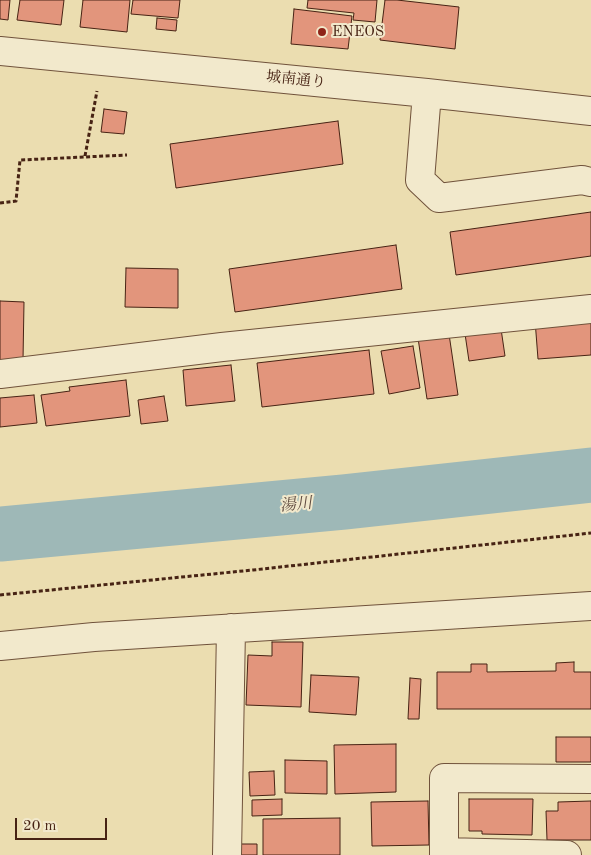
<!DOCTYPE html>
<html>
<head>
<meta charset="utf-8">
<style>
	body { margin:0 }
	#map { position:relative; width:591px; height:855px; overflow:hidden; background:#ebddb0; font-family:"Old Standard TT",serif }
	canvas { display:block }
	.scale { position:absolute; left:15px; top:818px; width:92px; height:22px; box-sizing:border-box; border:2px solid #472314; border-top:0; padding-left:6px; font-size:15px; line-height:18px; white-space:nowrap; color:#472314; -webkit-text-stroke:4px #f2e9cc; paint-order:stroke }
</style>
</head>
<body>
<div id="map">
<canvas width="591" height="855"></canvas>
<div class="scale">20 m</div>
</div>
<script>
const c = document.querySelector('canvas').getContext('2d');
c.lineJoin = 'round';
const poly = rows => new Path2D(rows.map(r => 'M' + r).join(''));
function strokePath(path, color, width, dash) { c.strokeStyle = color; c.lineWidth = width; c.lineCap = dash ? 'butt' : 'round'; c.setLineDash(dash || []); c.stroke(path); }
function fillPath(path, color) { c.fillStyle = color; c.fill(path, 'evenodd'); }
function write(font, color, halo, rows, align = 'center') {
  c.font = font + ' "Old Standard TT","Noto Serif JP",serif'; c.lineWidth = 4; c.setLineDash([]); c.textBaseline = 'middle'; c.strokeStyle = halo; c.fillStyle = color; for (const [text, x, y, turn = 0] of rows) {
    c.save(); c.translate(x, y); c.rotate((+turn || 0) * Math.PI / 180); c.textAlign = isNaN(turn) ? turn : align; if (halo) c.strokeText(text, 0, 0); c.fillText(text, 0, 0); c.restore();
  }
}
strokePath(poly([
	[0,534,344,502,591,475]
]), '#9eb8b7', 55);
const building = poly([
	[0,0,10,0,8,20,0,19,0,0],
	[20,0,64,0,61,25,17,20,20,0],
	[83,0,130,0,127,32,80,27,83,0],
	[133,0,180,0,178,18,131,14,133,0],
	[308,0,377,0,375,22,353,20,354,13,307,8,308,0],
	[385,0,397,0,459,7,455,49,380,40,385,0],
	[294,9,352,16,348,49,291,44,294,9],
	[157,18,177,20,176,31,156,29,157,18],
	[104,109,127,112,124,134,101,132,104,109],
	[338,121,343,164,176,188,170,144,338,121],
	[591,212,591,256,456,275,450,232,591,212],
	[396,245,402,289,235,312,229,269,396,245],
	[126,268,178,269,178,308,125,307,126,268],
	[0,301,24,302,23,360,0,360,0,301],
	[591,315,591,355,538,359,535,320,591,315],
	[500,322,505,356,469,361,464,327,500,322],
	[449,334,458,395,427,399,418,338,449,334],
	[413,346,420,388,389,394,381,351,413,346],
	[369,350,374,394,262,407,257,363,369,350],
	[231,365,235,401,186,406,183,370,231,365],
	[126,380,130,416,46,426,41,395,70,391,69,387,126,380],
	[34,395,37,423,0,427,0,398,34,395],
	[164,396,168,421,141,424,138,400,164,396],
	[272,642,303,642,301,707,246,705,248,655,272,656,272,642],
	[574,662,574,672,591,672,591,709,437,709,437,672,471,672,471,664,487,664,487,672,556,671,556,663,574,662],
	[311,675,359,677,356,715,309,712,311,675],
	[410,678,421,679,419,719,408,719,410,678],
	[556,737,591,737,591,762,556,762,556,737],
	[396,744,396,792,335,794,334,745,396,744],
	[285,760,327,761,327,794,285,793,285,760],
	[274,771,275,795,250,796,249,772,274,771],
	[282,799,282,815,252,816,252,800,282,799],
	[469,799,533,799,532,835,482,834,482,831,469,831,469,799],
	[428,801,429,845,372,846,371,802,428,801],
	[591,801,591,840,547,840,546,811,558,811,558,802,591,801],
	[340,818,340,855,263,855,263,819,340,818],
	[237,844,257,844,257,855,237,855,237,844]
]);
fillPath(building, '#e2957c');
strokePath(building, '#472314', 1);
const minor = poly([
	[0,51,427,93,591,111],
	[427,93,420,180,439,198,582,180,591,182],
	[0,374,222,347,591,309],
	[0,646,94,637,591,606],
	[444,852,567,855],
	[227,855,231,628],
	[444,855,444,778,591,779]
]);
strokePath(minor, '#70523b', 30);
strokePath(poly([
	[85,156,97,91],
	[0,203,16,201,20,160,127,155],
	[0,595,253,570,591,533]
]), '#472314', 3, [4, 2.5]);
strokePath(minor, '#f2e9cc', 28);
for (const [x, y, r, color] of [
	[322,32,5,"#8f2418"]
]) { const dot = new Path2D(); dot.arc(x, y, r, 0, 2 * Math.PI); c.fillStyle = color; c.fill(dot); strokePath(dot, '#f2e9cc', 2); }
write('15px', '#472314', '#f2e9cc', [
	["ENEOS",332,32]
], 'left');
write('15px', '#472314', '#f2e9cc', [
	["城南通り",296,80,6]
]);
write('italic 16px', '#5d483d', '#f2e9cc', [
	["湯川",296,505,-6]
]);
</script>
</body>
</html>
